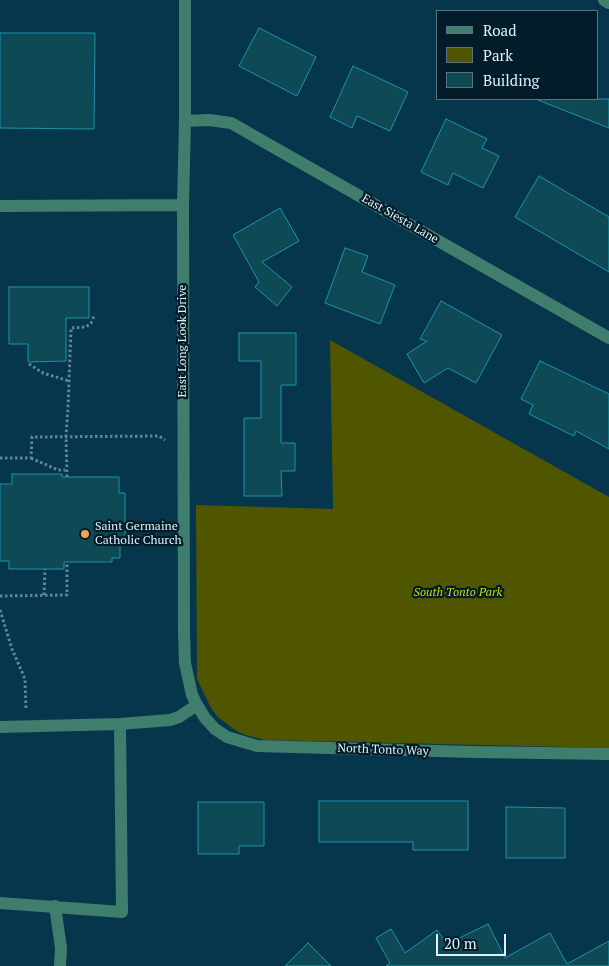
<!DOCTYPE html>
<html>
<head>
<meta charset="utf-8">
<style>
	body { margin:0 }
	#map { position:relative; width:609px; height:966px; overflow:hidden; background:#06364b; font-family:"PT Serif",serif }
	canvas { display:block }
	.legend { position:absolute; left:436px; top:10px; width:162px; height:90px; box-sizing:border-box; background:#021c29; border:1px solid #5b717c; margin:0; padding:6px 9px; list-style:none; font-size:15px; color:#e1f0f9 }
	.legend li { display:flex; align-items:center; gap:10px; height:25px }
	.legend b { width:25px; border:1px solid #5b717c }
	.scale { position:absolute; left:436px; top:934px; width:70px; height:22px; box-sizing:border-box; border:2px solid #e1f0f9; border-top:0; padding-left:6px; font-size:15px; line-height:18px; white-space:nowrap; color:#e1f0f9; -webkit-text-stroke:4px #021c29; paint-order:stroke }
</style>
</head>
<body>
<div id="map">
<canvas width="609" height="966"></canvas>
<ul class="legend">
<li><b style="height:6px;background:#3f7e6d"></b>Road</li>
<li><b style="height:14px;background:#505500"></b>Park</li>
<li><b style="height:14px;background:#0d4a56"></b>Building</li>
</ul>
<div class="scale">20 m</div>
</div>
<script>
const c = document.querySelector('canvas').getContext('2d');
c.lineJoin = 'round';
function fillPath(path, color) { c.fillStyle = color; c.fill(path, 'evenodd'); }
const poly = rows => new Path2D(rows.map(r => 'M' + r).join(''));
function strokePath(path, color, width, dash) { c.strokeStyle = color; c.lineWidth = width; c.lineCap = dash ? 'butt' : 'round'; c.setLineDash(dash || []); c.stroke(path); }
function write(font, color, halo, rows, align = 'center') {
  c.font = font + ' "PT Serif",serif'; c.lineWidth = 4.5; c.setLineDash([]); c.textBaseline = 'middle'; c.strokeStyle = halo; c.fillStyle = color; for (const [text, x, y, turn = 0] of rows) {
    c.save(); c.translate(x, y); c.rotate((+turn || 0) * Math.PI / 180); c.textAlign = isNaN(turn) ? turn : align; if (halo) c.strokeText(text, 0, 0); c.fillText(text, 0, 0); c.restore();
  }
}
fillPath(poly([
	[330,340,609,497,609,748,266,740,245,735,235,730,218,717,211,708,197,679,196,505,333,509]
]), '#505500');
const building = poly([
	[259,28,316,57,297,96,239,66,259,28],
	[0,33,95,33,94,129,0,128,0,33],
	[353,66,408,92,390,131,357,116,352,128,330,117,353,66],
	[538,99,609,99,609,128,538,100,538,99],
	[446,119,487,139,482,148,499,156,483,188,453,173,448,185,421,172,446,119],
	[539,176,609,217,609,272,515,217,539,176],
	[280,208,299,241,262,262,292,287,277,306,255,287,259,282,233,235,280,208],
	[345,248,368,256,362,272,395,285,380,324,325,303,345,248],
	[9,287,89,287,89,318,66,318,66,361,28,362,28,344,9,344,9,287],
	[441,301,502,335,476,383,448,368,424,383,407,354,427,341,420,339,441,301],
	[239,333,296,333,296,385,281,385,281,443,295,443,295,471,281,471,282,496,244,496,244,418,261,418,261,361,239,361,239,333],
	[540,361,609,394,609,449,576,431,574,436,529,414,533,405,521,399,540,361],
	[12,474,62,474,62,477,119,477,119,493,125,493,125,544,120,544,120,558,112,558,112,562,64,562,64,569,9,569,9,561,0,561,0,484,12,484,12,474],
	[319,801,468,801,468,850,413,850,413,842,319,842,319,801],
	[198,802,264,802,264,846,239,846,239,854,198,854,198,802],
	[506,807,565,808,565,858,506,858,506,807],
	[488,924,505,958,550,933,567,964,609,941,609,966,386,966,390,963,376,938,391,929,405,953,437,930,447,944,488,924],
	[308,943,331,966,285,966,308,943]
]);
fillPath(building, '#0d4a56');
strokePath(building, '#1b94a9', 1);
strokePath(poly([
	[29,364,43,373,69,381],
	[0,458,31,458,32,437,159,436,165,440],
	[31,458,58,470,65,470],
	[67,477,66,436,68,408,71,328,86,327,91,323,94,316],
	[44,595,45,569],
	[0,596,67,595,67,562],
	[0,610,12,649,25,679,26,710]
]), '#638595', 3, [2.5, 2.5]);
strokePath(poly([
	[185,0,185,121,183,205,184,633,185,663,192,695,197,705,205,718,215,729,227,737,257,746,474,752,609,754],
	[604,0,609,3],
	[185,121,209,120,231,123,609,338],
	[0,206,183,205],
	[120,724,170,720,179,717,197,705],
	[0,727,120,724,122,912,0,903],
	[55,906,61,948,60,966]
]), '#3f7e6d', 12);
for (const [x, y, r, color] of [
	[85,534,5,"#fe9c58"]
]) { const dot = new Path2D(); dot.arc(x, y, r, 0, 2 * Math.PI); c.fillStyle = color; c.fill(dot); strokePath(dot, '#021c29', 2); }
write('12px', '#e1f0f9', '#021c29', [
	["East Siesta Lane",400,219,30],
	["East Long Look Drive",183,341,-90],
	["North Tonto Way",383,750,2]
]);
write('12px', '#e1f0f9', '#021c29', [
	["Saint Germaine",95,527],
	["Catholic Church",95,541]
], 'left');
write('italic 12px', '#cfda07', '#021c29', [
	["South Tonto Park",458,593]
]);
</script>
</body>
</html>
